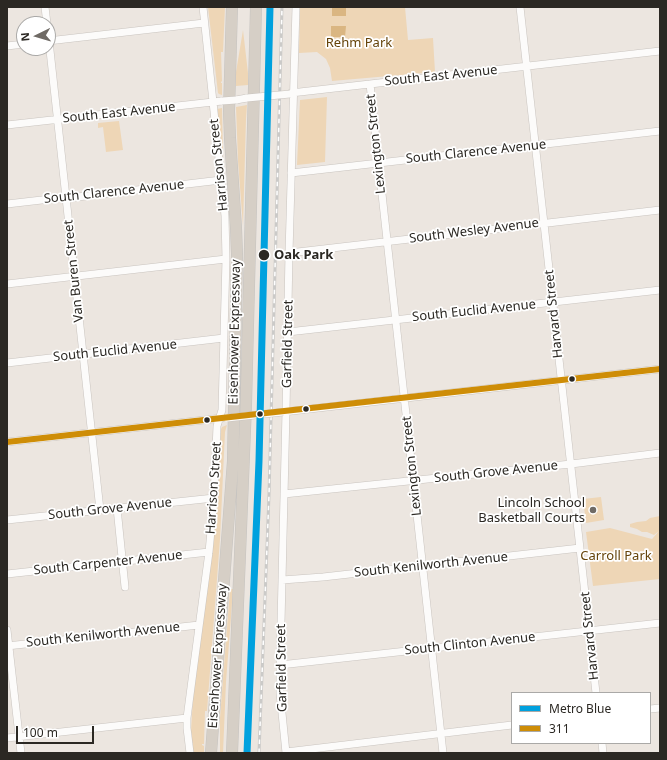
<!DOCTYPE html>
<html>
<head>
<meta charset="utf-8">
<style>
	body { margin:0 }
	#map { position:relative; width:667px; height:760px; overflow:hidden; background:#ece6e0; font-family:"Noto Sans",sans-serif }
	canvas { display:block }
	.frame { position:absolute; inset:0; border:8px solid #2b2823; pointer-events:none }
	.legend { position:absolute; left:511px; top:692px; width:140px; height:52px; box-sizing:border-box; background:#fff; border:1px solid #aaa9a7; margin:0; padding:5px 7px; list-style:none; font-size:12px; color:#2b2823 }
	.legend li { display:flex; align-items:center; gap:8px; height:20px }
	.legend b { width:20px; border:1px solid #aaa9a7 }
	.north { position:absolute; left:16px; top:16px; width:40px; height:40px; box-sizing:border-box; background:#fff; border:1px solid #aaa9a7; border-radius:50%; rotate:265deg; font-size:11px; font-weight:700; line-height:16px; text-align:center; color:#2b2823 }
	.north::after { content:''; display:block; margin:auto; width:14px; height:18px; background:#6f6a65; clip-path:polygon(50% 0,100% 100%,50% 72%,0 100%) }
	.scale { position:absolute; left:16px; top:726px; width:78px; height:18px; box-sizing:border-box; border:2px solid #2b2823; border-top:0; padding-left:5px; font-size:12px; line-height:14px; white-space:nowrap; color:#2b2823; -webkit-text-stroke:3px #fff; paint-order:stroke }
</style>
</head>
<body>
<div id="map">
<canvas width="667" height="760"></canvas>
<div class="frame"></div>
<ul class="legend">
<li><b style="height:5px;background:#00a1de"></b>Metro Blue</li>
<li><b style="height:5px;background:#ce8d07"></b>311</li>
</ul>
<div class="north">N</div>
<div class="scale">100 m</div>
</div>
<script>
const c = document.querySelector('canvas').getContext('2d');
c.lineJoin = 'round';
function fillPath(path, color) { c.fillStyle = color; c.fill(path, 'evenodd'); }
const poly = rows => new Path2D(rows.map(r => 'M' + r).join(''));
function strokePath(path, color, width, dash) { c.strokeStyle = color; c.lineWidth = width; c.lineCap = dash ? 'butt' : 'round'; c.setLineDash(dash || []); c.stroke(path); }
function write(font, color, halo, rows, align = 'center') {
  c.font = font + ' "Noto Sans",sans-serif'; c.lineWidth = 3.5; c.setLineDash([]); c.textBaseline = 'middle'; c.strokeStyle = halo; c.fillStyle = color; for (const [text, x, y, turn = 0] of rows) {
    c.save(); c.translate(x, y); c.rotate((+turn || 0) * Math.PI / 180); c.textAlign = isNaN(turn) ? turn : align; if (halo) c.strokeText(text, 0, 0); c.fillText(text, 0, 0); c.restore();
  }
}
fillPath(poly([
	[208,7,225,7,223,52,221,52,222,81,221,82,221,83,222,83,222,95,219,94,218,93],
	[300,7,405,7,408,40,433,38,435,72,332,81,330,68,326,59,317,52,299,53],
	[243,30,248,73,248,85,236,86,236,72],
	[327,97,325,162,297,165,300,100],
	[247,105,246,119,243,226,238,161,236,107],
	[222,108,223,156,222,157,229,257,217,109],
	[119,121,123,150,106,152,103,127,98,128,98,123],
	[227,425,225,432,220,539,207,711,205,711,204,744,202,744,202,745,204,746,204,753,193,753,191,731,193,697,219,454,220,453,221,429,222,427],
	[601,497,604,520,586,523,583,499],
	[660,516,660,529,659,531,660,531,660,579,593,586,586,532,610,528,652,539,659,531,654,535,647,532,642,532,637,529,630,527,630,524,637,522,646,521,650,518],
	[230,589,233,589,231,617,226,682,223,753,220,753,220,718]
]), '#eed6b6');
fillPath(poly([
	[332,7,346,7,346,16,332,16],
	[331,26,346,26,345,37,331,37]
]), '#dab682');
const minor = poly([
	[45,7,47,24],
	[520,7,596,693],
	[48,32,100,510],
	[48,41,204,23],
	[7,46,24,44],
	[370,84,443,753],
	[291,93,660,51],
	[236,100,247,98],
	[7,125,222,101],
	[291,173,660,131],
	[7,204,59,198,69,198,221,180],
	[289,253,660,210],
	[7,284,226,259],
	[288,332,660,290],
	[7,363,224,338],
	[283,412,660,369],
	[7,442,222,418],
	[284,494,571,464,660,453],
	[117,508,125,587],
	[7,520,214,498],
	[7,574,209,552],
	[282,580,323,577,580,548],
	[7,630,21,753],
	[7,646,199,625],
	[280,665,660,623],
	[650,709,660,708],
	[7,738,187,718],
	[602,743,603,753],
	[286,752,512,725],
	[190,753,187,728,187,718,193,672,209,552,214,498,217,426,222,410,226,259,225,216,203,7],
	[286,753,280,693,280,665,286,411,289,253,296,7]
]);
const highway = poly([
	[211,753,233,461,237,254,236,228,230,138,229,111,232,7],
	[232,753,246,405,256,7]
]);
strokePath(minor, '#c9c4bf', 8);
strokePath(highway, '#c5c3c0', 12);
strokePath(minor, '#fcfbfa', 7);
strokePath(highway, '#d6cfc6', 11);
const rail = poly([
	[259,753,269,495,282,7]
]);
strokePath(rail, '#cbcac8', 3);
strokePath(rail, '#fff', 1.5, [4.5]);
const minorBridge = poly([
	[247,98,290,94],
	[222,101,236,100],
	[227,418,283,412]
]);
strokePath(minorBridge, '#c9c4bf', 8, []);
strokePath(minorBridge, '#fcfbfa', 7);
strokePath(poly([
	[7,442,660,369]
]), '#ce8d07', 6);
strokePath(poly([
	[247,753,259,461,270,7]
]), '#00a1de', 7);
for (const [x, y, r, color] of [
	[264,255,6,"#2b2823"],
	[572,379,3.5,"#2b2823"],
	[306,409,3.5,"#2b2823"],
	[260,414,3.5,"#2b2823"],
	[207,420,3.5,"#2b2823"],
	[593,510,4,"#6f6a65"]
]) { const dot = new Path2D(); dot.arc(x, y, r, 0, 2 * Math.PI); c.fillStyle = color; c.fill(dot); strokePath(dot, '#fff', 1.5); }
write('13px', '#654309', '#fff', [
	["Rehm Park",359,43],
	["Carroll Park",616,556]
]);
write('13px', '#2b2823', '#fff', [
	["South East Avenue",441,76,-6],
	["South East Avenue",119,113,-6],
	["Lexington Street",376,144,-96],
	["South Clarence Avenue",476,152,-6],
	["Harrison Street",219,165,-96],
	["South Clarence Avenue",114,192,-6],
	["South Wesley Avenue",474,231,-7],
	["Van Buren Street",74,271,-96],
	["South Euclid Avenue",474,311,-6],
	["Harvard Street",554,314,-96],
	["Eisenhower Expressway",235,332,-89],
	["Garfield Street",288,344,-89],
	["South Euclid Avenue",115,351,-6],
	["Lexington Street",412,466,-96],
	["South Grove Avenue",496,472,-6],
	["Harrison Street",214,488,-86],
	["South Grove Avenue",110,509,-6],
	["South Carpenter Avenue",108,563,-6],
	["South Kenilworth Avenue",431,565,-6],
	["South Kenilworth Avenue",103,635,-6],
	["Harvard Street",590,636,-96],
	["South Clinton Avenue",470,644,-6],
	["Eisenhower Expressway",218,656,-86],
	["Garfield Street",282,668,-91]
]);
write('bold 13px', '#2b2823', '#fff', [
	["Oak Park",274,255]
], 'left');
write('13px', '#2b2823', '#fff', [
	["Lincoln School",585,503],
	["Basketball Courts",585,518]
], 'right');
</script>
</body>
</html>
